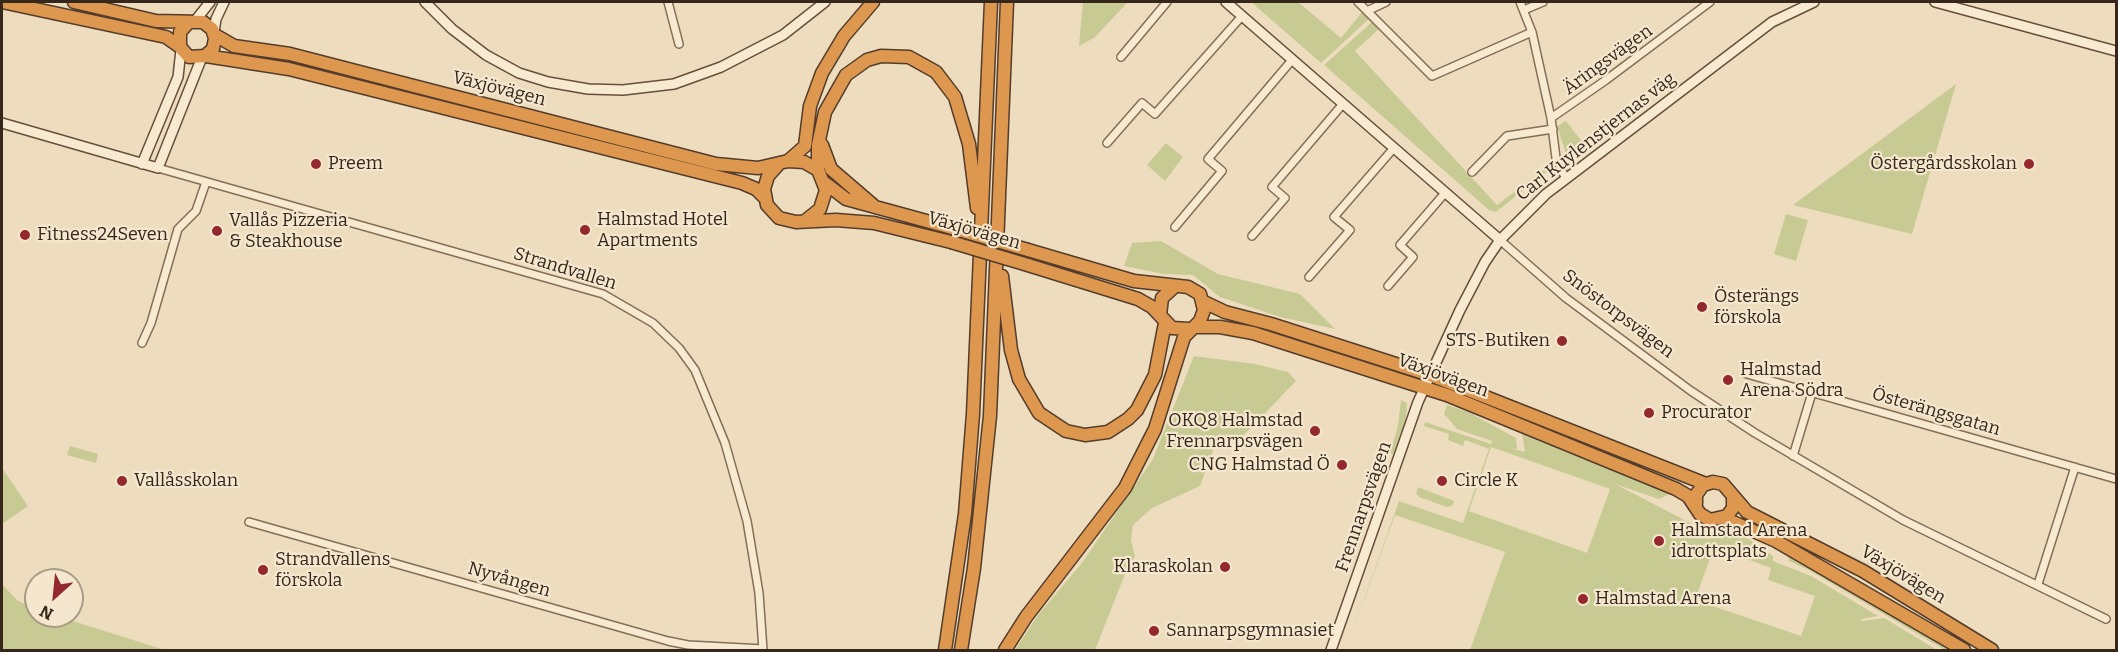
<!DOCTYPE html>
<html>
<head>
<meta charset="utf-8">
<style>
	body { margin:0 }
	#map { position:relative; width:2118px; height:652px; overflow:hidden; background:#edddbe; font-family:Bitter,serif }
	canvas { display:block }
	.frame { position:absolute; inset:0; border:3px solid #35271c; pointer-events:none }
	.north { position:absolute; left:24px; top:568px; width:60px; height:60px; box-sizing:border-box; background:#f5e7ce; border:2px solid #a89a87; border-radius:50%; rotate:207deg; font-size:16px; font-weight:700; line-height:24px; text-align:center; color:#35271c }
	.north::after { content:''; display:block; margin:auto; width:21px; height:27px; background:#94282f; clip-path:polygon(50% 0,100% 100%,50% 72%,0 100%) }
</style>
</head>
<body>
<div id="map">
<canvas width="2118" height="652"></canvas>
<div class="frame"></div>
<div class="north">N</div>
</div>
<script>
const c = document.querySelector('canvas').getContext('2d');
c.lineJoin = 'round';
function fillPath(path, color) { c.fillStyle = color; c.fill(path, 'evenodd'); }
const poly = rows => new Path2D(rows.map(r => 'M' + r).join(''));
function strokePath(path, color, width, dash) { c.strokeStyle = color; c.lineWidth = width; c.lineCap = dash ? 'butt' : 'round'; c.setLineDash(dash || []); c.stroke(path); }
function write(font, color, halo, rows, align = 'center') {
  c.font = font + ' Bitter,serif'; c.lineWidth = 4.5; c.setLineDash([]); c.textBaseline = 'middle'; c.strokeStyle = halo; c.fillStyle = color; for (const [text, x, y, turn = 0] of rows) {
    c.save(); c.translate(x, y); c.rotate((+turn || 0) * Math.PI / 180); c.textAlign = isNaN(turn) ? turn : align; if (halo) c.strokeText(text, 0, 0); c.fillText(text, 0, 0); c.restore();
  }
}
fillPath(poly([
	[1083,2,1128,2,1094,38,1079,46],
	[1251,2,1298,2,1341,38,1363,11,1370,18,1321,63],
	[1373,21,1380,28,1355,51,1497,205,1549,166,1550,169,1496,212,1489,210,1324,65],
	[1956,84,1912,234,1793,205],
	[1566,121,1584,144,1567,157,1557,126],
	[1166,143,1183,157,1165,181,1147,165],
	[1786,214,1808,220,1796,261,1774,254],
	[1161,241,1218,274,1300,294,1335,329,1280,317,1220,297,1193,275,1164,274,1124,266,1132,243],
	[1194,356,1255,364,1288,372,1296,381,1238,441,1219,434,1200,486,1152,508,1133,525,1131,540,1135,556,1123,579,1095,650,1015,650,1038,615,1082,563,1153,459],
	[1401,400,1407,403,1406,419,1393,454,1390,453,1398,426],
	[1447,405,1468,412,1516,438,1517,449,1510,448,1525,452,1522,433,1543,438,1672,493,1659,499,1615,484,1696,526,1697,523,1711,534,1720,528,1740,533,1773,556,1773,561,1811,576,1878,616,1861,619,1863,621,1884,618,1937,650,1470,650,1505,552,1395,515,1346,650,1399,501,1463,523,1489,449,1465,440,1463,446,1448,440,1449,434,1424,426,1425,422,1491,444,1492,441,1457,429,1444,414],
	[1491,447,1610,489,1587,553,1469,511],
	[1714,547,1771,568,1768,580,1815,596,1801,636,1695,600],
	[70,446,98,454,96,463,67,455],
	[2,468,28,506,2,524],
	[1418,487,1454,501,1453,505,1447,507,1419,497,1416,493],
	[1788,556,1802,562,1955,650,1945,650,1807,569,1789,561],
	[2,584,17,600,36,610,36,616,57,616,165,650,2,650]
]), '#c7cb93');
const street = poly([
	[668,2,679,44],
	[1358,2,1432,76,1532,32],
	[1520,2,1532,32,1551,118,1556,158,1566,179],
	[1369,10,1386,2],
	[1524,10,1543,2],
	[1121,57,1167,2],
	[1551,118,1606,80,1710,2],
	[1107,143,1142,103,1155,114,1242,16],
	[158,168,603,294,653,323,679,348,695,370,725,443,747,521,759,593,763,650],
	[1472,172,1507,136,1553,129],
	[1175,227,1222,171,1208,159,1292,60],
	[1252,236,1285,198,1272,187,1342,105],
	[1500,240,1566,298,1691,391,1755,433,1903,520,2106,619],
	[1309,277,1350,230,1334,217,1393,149],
	[1388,286,1413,257,1400,245,1445,193],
	[142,343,151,323,178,229,196,211,206,182],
	[1747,374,2116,479],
	[1793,456,1812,393],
	[249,522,668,641,688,645,763,649],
	[2038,584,2075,467]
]);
const secondary = poly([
	[425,2,452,29,486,55,519,73,548,82,588,89,623,90,674,84,721,67,783,35,825,2],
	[1226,2,1500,240],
	[1935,2,2116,51],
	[195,21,210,2],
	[214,32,216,19,224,2],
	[2,123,158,168,202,57],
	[142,164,178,77,181,50],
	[1331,650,1418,402,1460,310,1485,262,1500,240,1546,194,1772,22,1814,2]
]);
const highway = poly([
	[2,2,166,37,179,46],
	[74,2,156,21,203,22,212,29,215,38,213,49,205,56,189,57,180,47,180,32,189,22],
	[215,35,234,46,290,54,716,164,758,168,788,161,804,162,818,170,826,190,820,209,805,221],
	[206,56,289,69,742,183,756,189,764,197],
	[822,145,831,169,873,205],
	[788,161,805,146,810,106,822,73,844,36,873,2],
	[778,165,768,176,764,189,767,205,779,218,796,222,836,220,874,223,951,242],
	[818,170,818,145,825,112,846,75,867,60,881,56,909,57,936,72,955,97,969,144,977,208],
	[825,183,846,199,952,228],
	[1028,265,1138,299,1152,307,1172,328,1189,329],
	[1002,276,1011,350,1019,379,1039,413,1066,431,1085,435,1108,432,1128,419,1137,410,1155,375,1165,323],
	[1204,302,1225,312,1271,324,1430,375,1706,484],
	[1160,315,1162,298,1174,287],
	[1194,327,1220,327,1253,333,1447,395,1676,489,1688,496,1700,514,1710,520,1727,516,1733,508,1733,497],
	[1696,504,1696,495,1703,485,1713,482,1723,484,1747,512,1863,571,1992,650],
	[1724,518,1776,541,1964,650],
	[945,650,965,514,973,414,991,2],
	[961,650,974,568,990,416,1007,2],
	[1005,650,1026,617,1125,488,1155,429,1184,337,1200,321,1204,310,1200,294,1188,287,1134,281,1028,250]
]);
strokePath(street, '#856d57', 10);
strokePath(secondary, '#674e3b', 12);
strokePath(highway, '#533c2c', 15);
strokePath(street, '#f8ead1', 7);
strokePath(secondary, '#f8ead1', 9);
strokePath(highway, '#dd974e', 12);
const highwayBridge = poly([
	[952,228,1028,250],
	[951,242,1028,265]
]);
strokePath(highwayBridge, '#533c2c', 15, []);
strokePath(highwayBridge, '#dd974e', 12);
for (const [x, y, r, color] of [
	[316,164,6,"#94282f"],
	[2029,164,6,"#94282f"],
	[585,230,6,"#94282f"],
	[217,231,6,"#94282f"],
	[25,235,6,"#94282f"],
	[1702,307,6,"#94282f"],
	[1562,341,6,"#94282f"],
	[1728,380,6,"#94282f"],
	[1649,413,6,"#94282f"],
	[1315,431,6,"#94282f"],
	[1342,465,6,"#94282f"],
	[122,481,6,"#94282f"],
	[1442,481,6,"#94282f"],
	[1659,541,6,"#94282f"],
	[1225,567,6,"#94282f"],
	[263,570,6,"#94282f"],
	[1583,599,6,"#94282f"],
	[1154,631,6,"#94282f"]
]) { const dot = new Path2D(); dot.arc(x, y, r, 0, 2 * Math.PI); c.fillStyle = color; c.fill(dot); strokePath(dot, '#f5e7ce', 2); }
write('18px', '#35271c', '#f5e7ce', [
	["Äringsvägen",1608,60,-36],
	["Växjövägen",499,89,14],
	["Carl Kuylenstjernas väg",1596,137,-38],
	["Växjövägen",974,231,16],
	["Strandvallen",565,269,17],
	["Snöstorpsvägen",1618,314,37],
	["Växjövägen",1443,376,20],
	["Österängsgatan",1936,412,16],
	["Frennarpsvägen",1364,507,-71],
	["Växjövägen",1903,575,31],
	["Nyvången",509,580,16]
]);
write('18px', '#35271c', '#f5e7ce', [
	["Preem",328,164],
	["Östergårdsskolan",2017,164,"right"],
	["Halmstad Hotel",597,220],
	["Apartments",597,241],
	["Vallås Pizzeria",229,221],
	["& Steakhouse",229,242],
	["Fitness24Seven",37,235],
	["Österängs",1714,297],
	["förskola",1714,318],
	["STS-Butiken",1550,341,"right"],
	["Halmstad",1740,370],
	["Arena Södra",1740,391],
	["Procurator",1661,413],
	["OKQ8 Halmstad",1303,421,"right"],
	["Frennarpsvägen",1303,442,"right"],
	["CNG Halmstad Ö",1330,465,"right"],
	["Vallåsskolan",134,481],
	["Circle K",1454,481],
	["Halmstad Arena",1671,531],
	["idrottsplats",1671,552],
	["Strandvallens",275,560],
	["förskola",275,581],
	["Klaraskolan",1213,567,"right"],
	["Halmstad Arena",1595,599],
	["Sannarpsgymnasiet",1166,631]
], 'left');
</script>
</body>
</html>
